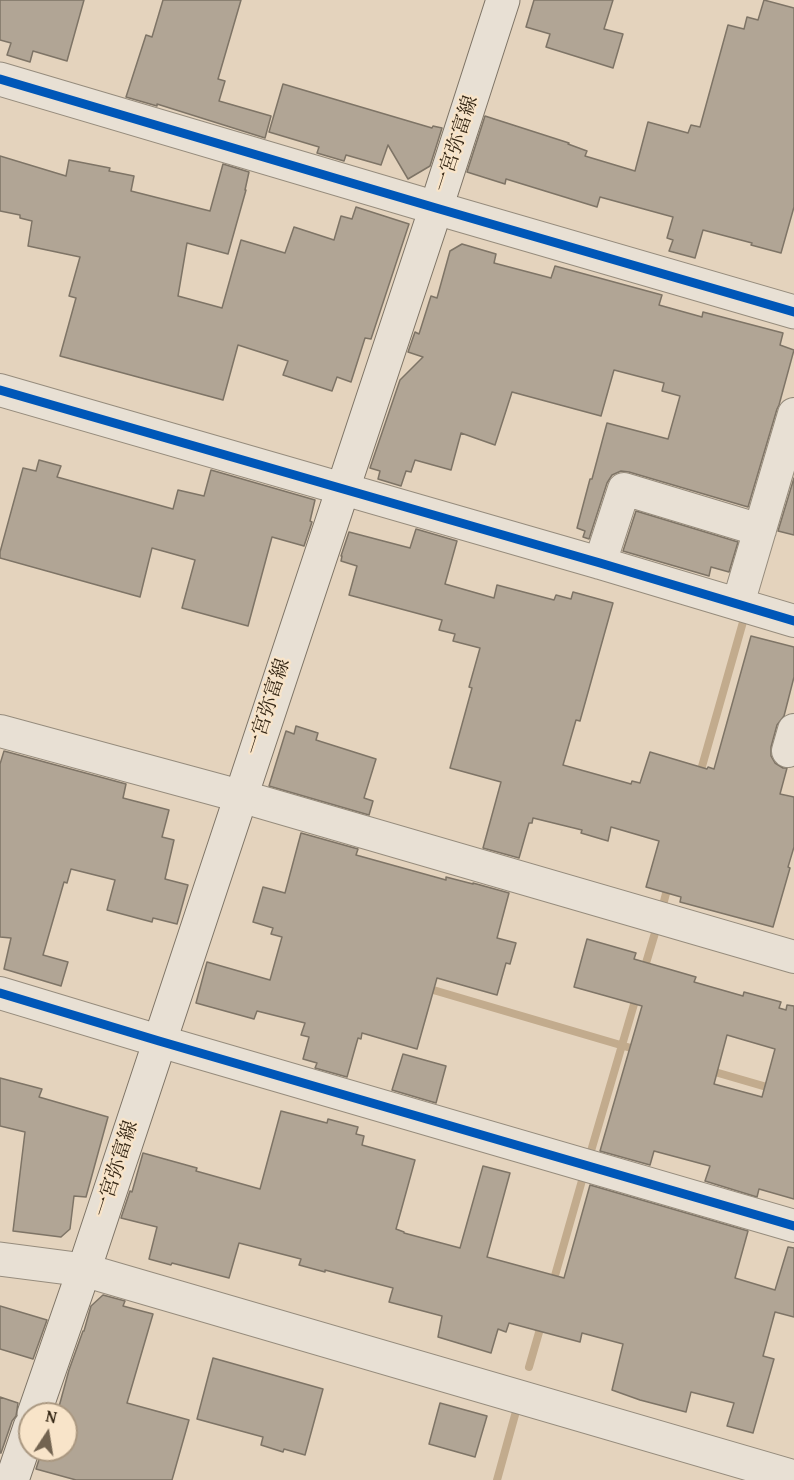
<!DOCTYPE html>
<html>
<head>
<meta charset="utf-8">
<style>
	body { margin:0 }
	#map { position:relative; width:794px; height:1480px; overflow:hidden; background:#e4d3bd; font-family:"Gentium Book Plus",serif }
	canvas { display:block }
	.north { position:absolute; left:18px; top:1402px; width:60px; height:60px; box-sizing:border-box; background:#f8e4c9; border:2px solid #aa9881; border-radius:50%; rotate:12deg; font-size:16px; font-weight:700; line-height:24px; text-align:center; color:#352715 }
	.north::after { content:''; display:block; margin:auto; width:21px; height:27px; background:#726350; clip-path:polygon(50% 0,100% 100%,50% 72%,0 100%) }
</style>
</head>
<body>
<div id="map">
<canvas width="794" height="1480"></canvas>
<div class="north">N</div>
</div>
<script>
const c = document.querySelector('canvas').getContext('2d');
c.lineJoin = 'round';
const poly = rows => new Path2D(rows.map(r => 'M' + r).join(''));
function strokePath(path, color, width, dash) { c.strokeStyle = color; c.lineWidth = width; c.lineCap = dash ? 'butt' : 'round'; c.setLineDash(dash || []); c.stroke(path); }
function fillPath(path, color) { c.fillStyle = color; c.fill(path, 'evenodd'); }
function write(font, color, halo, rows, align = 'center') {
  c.font = font + ' "Gentium Book Plus","Noto Serif JP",serif'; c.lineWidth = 4.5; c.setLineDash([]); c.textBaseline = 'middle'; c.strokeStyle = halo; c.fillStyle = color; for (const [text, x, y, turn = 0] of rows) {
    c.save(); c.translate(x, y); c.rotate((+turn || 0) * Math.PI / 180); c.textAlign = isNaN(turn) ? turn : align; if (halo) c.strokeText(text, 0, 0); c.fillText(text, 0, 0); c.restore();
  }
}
strokePath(poly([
	[699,777,743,622],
	[663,905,669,882],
	[643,973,655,933],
	[423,987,641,1051],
	[708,1070,794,1095],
	[591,1151,637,994],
	[552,1286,583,1177],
	[529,1367,542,1322],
	[497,1480,515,1415]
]), '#c2ab8d', 8);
const building = poly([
	[0,0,84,0,67,61,33,51,30,62,7,55,11,43,0,40,0,0],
	[163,0,241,0,218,79,225,81,219,101,271,116,265,138,157,104,157,106,126,97,146,35,152,37,163,0],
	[534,0,613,0,604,29,623,34,613,68,546,47,550,34,526,27,534,0],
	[764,0,794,8,794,207,781,253,751,245,752,243,703,230,695,258,669,251,673,240,667,238,673,217,600,197,597,207,506,179,505,184,467,172,485,116,569,143,568,144,587,151,585,156,635,171,648,122,688,133,691,125,700,127,728,25,744,29,747,17,758,20,764,0],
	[283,84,432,128,433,126,442,128,430,166,408,179,388,145,381,165,346,155,344,161,317,153,319,147,269,132,283,84],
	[0,156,66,176,69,160,110,168,109,171,134,176,131,191,210,211,223,164,249,172,245,190,246,190,228,254,187,243,178,296,222,308,241,240,285,253,294,227,334,240,341,216,352,219,356,207,409,224,371,339,365,338,351,382,337,377,332,391,283,375,288,361,238,345,223,400,60,356,76,298,69,296,80,257,28,246,32,221,20,218,20,215,0,211,0,156],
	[462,244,496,254,494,263,551,278,555,266,662,295,659,305,702,317,703,312,783,333,780,345,794,350,779,405,777,409,748,507,629,472,621,471,612,475,607,483,589,539,583,537,585,531,577,528,590,479,592,479,607,423,668,439,680,396,662,391,664,383,614,370,601,416,512,392,495,445,461,433,451,470,415,460,411,472,406,471,401,486,378,479,380,471,370,468,400,380,423,357,408,352,415,332,419,334,431,296,437,298,450,251,462,244],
	[39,460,61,466,57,477,173,509,178,490,204,496,211,470,315,500,310,521,312,522,304,546,272,537,248,626,182,608,195,560,152,548,140,597,0,558,0,552,23,468,36,471,39,460],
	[794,478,794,535,778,531,794,478],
	[636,511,738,542,729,572,711,567,709,576,623,551,636,511],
	[416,529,457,541,445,584,494,598,497,585,554,600,556,595,571,599,573,592,613,603,580,721,576,720,563,765,631,784,632,781,640,783,650,752,707,769,708,767,714,769,751,636,794,647,794,677,784,716,777,725,771,747,771,756,775,763,783,768,787,768,780,794,794,797,794,847,788,867,790,868,773,927,680,902,681,897,646,887,659,841,611,827,608,841,581,833,582,830,533,818,532,823,529,823,519,858,483,848,501,782,450,768,472,688,469,687,480,648,453,641,455,634,439,630,442,620,349,595,357,566,341,561,342,556,341,556,349,532,410,548,416,529],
	[296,726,318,733,316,740,376,759,364,798,373,801,369,815,269,786,286,731,294,734,296,726],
	[4,751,126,784,123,798,169,810,162,837,174,840,165,879,188,885,177,924,153,918,152,922,107,910,115,880,71,869,67,883,64,882,43,955,68,962,61,986,4,969,11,938,0,937,0,764,4,751],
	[301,833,358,849,356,855,446,880,446,877,473,884,473,883,509,893,497,938,516,943,510,964,506,963,497,995,437,978,417,1049,362,1033,361,1039,358,1038,347,1077,315,1068,317,1063,303,1059,309,1037,301,1035,305,1023,257,1011,254,1019,196,1003,207,962,270,980,282,937,271,934,273,928,253,922,263,887,285,893,301,833],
	[587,939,636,953,634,959,696,977,694,982,743,996,744,992,781,1002,779,1008,786,1010,787,1005,794,1006,794,1199,759,1189,757,1197,705,1181,710,1166,654,1151,650,1165,600,1151,642,1006,574,987,587,939],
	[727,1035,775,1049,762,1097,714,1084,727,1035],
	[403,1054,446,1066,436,1103,392,1090,403,1054],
	[0,1078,42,1089,39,1097,108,1117,86,1197,74,1196,70,1229,61,1237,13,1231,25,1132,0,1126,0,1078],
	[281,1111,327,1123,328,1119,358,1127,356,1134,364,1136,362,1145,415,1160,396,1229,404,1232,404,1233,460,1248,483,1166,510,1173,487,1257,564,1278,590,1185,748,1231,735,1278,775,1290,788,1247,794,1248,794,1317,775,1312,763,1356,774,1359,753,1433,727,1426,734,1403,691,1392,686,1412,640,1400,612,1390,623,1344,582,1333,580,1342,509,1323,506,1332,498,1329,491,1353,438,1337,442,1316,389,1302,393,1288,325,1270,325,1272,299,1265,301,1259,239,1243,229,1278,172,1263,171,1265,149,1259,157,1227,121,1218,130,1191,132,1192,143,1153,197,1168,196,1171,260,1189,281,1111],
	[103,1295,125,1301,123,1306,153,1314,127,1403,189,1420,172,1480,76,1480,36,1469,42,1450,66,1450,66,1414,57,1414,69,1370,83,1331,84,1331,91,1306,103,1295],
	[0,1306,47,1320,33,1359,0,1349,0,1306],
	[213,1358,323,1389,305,1455,284,1449,283,1452,261,1445,263,1437,197,1419,213,1358],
	[0,1397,18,1403,16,1416,12,1421,1,1453,0,1453,0,1397],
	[440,1403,487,1416,475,1457,429,1444,440,1403]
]);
fillPath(building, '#b1a595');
strokePath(building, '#7e7466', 1.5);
const minor = poly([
	[0,390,600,563,794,621],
	[600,563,624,489,760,530],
	[738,604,794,414],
	[0,731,240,796,794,957],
	[788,751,794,730],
	[0,993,159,1041,794,1226]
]);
const tertiary = poly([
	[0,79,436,208,794,312],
	[0,1259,84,1270,794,1477]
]);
const secondary = poly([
	[34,1414,84,1270,436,208,503,0],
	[12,1480,30,1427]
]);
strokePath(minor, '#968c7d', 34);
strokePath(tertiary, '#968c7d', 35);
strokePath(secondary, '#7e7466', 35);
strokePath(minor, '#e8e0d4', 32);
strokePath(tertiary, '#e8e0d4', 33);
strokePath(secondary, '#e8e0d4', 33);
strokePath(poly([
	[0,79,436,208,794,312],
	[0,390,600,563,794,621],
	[0,993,159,1041,794,1226]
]), '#0057b8', 9);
write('20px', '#352715', '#f8e4c9', [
	["一宮弥富線",457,144,-72],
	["一宮弥富線",269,707,-72],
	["一宮弥富線",117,1169,-72]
]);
</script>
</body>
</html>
